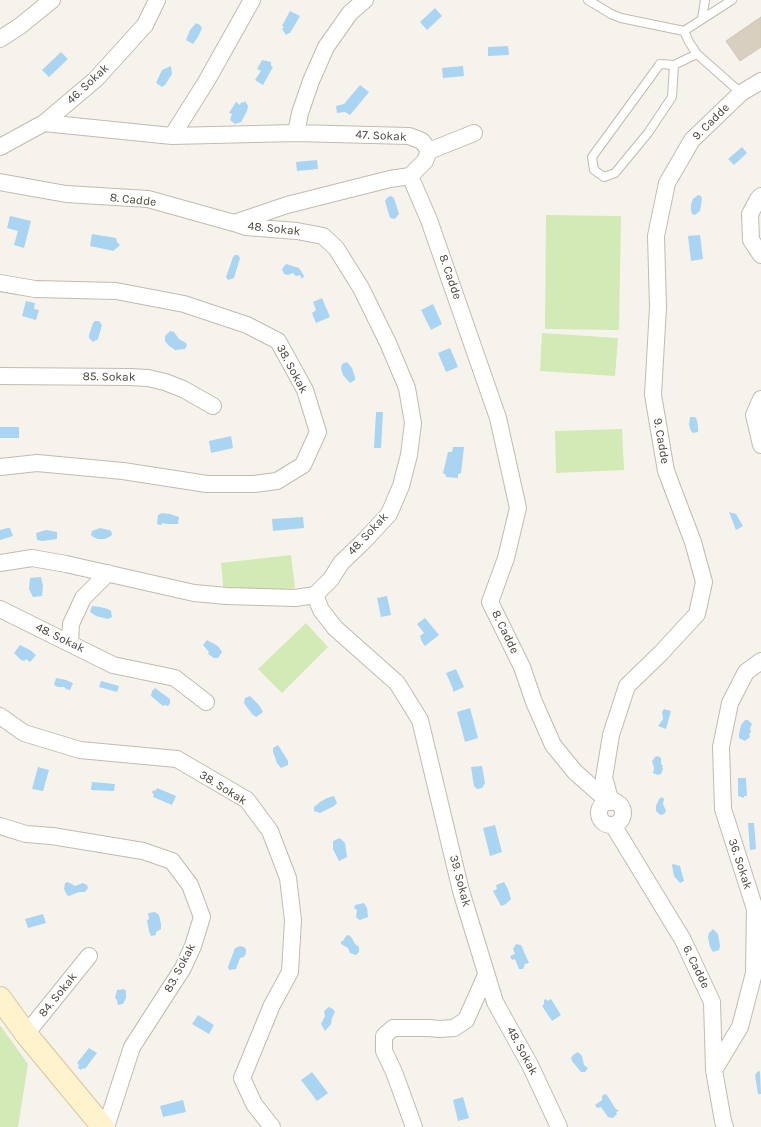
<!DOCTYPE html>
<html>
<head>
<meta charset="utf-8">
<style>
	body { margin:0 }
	canvas { display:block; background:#f6f3ec }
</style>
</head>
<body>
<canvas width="761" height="1127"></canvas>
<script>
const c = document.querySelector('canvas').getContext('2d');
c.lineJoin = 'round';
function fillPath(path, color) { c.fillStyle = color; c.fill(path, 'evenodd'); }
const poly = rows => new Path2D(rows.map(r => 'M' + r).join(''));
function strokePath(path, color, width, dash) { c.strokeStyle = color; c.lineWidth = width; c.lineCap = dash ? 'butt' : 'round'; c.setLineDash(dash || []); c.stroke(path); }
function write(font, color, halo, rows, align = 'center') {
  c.font = font + ' Karla,sans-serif'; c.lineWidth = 3.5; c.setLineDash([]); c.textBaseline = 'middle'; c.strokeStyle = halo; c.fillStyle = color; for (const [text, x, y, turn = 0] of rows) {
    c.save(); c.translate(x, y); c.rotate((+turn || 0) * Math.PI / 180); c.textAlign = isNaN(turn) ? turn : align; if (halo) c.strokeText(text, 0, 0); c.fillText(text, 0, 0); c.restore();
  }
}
fillPath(poly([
	[546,215,621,216,619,330,545,329],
	[542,333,618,338,615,376,540,371],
	[622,429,624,470,556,473,555,431],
	[291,555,295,588,224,596,221,563],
	[306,623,328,647,282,693,258,669],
	[0,1025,28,1064,18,1127,0,1127]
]), '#d2eab5');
fillPath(poly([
	[435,8,442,16,427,30,420,22],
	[290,11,300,16,290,33,289,33,286,35,282,29,284,27,282,26],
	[196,23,200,25,202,28,198,37,193,44,186,40,190,30],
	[508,46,509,55,488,56,488,47],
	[61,52,68,59,49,77,42,70],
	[262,60,271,62,271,66,273,67,263,85,255,80,261,71,257,69],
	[171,66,172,74,165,85,162,87,156,83,162,70],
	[463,66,464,76,443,78,442,68],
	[360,85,369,92,350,115,345,112,337,113,336,106,344,104],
	[245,101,248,106,247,111,241,122,235,124,230,120,232,114,229,113,236,102,240,105,241,102,243,103],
	[742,147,747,153,734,165,728,159],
	[317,160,318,169,297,171,296,162],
	[698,195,701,196,702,199,700,211,695,215,692,214,691,210,691,204,693,199],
	[391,196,394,198,399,214,395,219,390,218,385,201,388,197],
	[10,216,31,221,24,248,14,245,18,231,7,228],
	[92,234,116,238,117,242,120,245,117,248,115,249,114,251,90,246],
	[700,235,703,259,691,261,688,236],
	[235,255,238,255,240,258,234,278,228,280,226,277,233,257],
	[286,264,299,268,304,276,302,279,300,275,296,276,293,273,288,275,284,274,282,269],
	[322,298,330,317,316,323,312,313,316,310,313,302],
	[26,301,35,303,34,309,39,310,36,320,22,316],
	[433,304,442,324,431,330,421,310],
	[95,321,99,321,102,325,98,339,93,342,89,338,89,335,93,323],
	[170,331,174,332,179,339,186,343,187,345,185,349,175,350,168,345,165,341,165,336],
	[450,348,458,367,446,372,438,353],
	[347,362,352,368,355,377,355,380,350,383,343,375,341,369,342,364],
	[376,412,383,412,381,448,374,448],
	[690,417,695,417,697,420,698,427,698,432,693,433,691,431,689,425],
	[0,427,19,427,19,438,0,438],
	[231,436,233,448,211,453,209,441],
	[453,447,464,447,461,473,458,474,458,478,446,477,446,475,443,473,448,452,452,452],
	[729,512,736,514,743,526,736,530],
	[162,513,170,514,179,517,178,524,167,524,163,523,161,525,157,524,158,515],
	[303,517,304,528,273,531,272,519],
	[7,528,10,528,13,536,0,540,0,530],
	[100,528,109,530,111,531,112,534,111,536,105,539,98,539,93,537,91,535,92,531],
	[46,530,57,532,57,539,42,541,37,540,36,533],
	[41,577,43,586,42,596,33,597,29,589,30,578],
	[387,596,391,615,381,617,377,598],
	[92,606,100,607,108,609,111,611,112,617,108,619,96,616,90,612],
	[425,618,439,635,425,646,422,642,420,636,424,633,417,624],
	[207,640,218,646,222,652,218,658,214,658,208,654,209,652,203,645],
	[20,645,30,650,36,655,30,662,26,659,24,661,21,660,14,653],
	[456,669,464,687,453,692,453,689,446,673],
	[56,678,66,680,73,683,70,690,66,689,64,687,58,687,54,685],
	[101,681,119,686,117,692,99,687],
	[155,688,170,699,170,703,168,706,165,705,163,706,151,696,152,691],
	[250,696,259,705,263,712,256,717,252,714,244,703,245,698],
	[470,708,478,738,465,742,457,712],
	[664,709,671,711,666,729,658,726,663,719,662,712],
	[745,720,748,720,752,724,750,728,751,732,749,734,750,737,745,741,739,738,739,734,741,725],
	[278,745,288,761,288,765,281,768,277,763,273,752,273,748],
	[658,756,661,758,661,764,663,766,662,767,663,769,661,774,658,775,653,773,654,768,652,761,655,757],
	[482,766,485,783,482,788,477,789,474,786,471,767],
	[38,767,49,770,43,791,32,789],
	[738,778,746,778,747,796,744,796,744,798,738,796],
	[92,782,115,784,114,791,91,790],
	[157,788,176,796,172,805,153,797,154,794,152,793,153,790,155,791],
	[334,796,337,803,334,806,320,813,314,811,314,807,320,802,327,798],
	[662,797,664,799,663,804,666,811,664,814,660,815,656,811,656,806,659,799],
	[748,823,754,823,756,849,750,850],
	[495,825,502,852,490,856,483,828],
	[340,838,345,843,347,857,339,861,333,849,333,841],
	[673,864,680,866,684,881,680,883,674,876,672,865],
	[68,882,75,886,83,883,87,885,88,888,85,892,79,892,69,896,67,895,64,889,65,883],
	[504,882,508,889,511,899,506,904,501,906,493,891,497,889,496,885],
	[364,903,367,908,368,917,360,920,358,919,356,917,357,910,354,908,355,905],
	[155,912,159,915,161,924,161,929,156,932,156,935,151,936,149,931,147,920,149,919,148,913],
	[43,914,46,923,28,928,25,919],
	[713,929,718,934,720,946,719,950,713,952,710,947,708,937,709,933],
	[349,935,352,938,355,944,359,947,359,952,356,955,350,953,348,948,341,944,341,941,343,941,346,936],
	[516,944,521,945,529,963,525,964,523,969,519,969,515,959,512,960,510,956,515,954,513,949],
	[240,946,244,947,246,949,246,953,244,957,240,958,236,969,229,970,228,967,235,948],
	[124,989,126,991,126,998,123,1004,118,1005,117,1000,115,998,117,990],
	[546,999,548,1001,551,999,561,1015,552,1021,542,1006,544,1004,544,1000],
	[329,1007,333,1009,335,1012,332,1018,331,1024,325,1031,321,1024,325,1016,324,1011],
	[198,1015,214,1025,209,1034,192,1024],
	[89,1048,97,1053,85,1069,83,1068,81,1070,78,1068,79,1065,77,1063],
	[578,1052,582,1056,584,1065,588,1068,585,1072,581,1072,572,1061,571,1058,573,1055],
	[760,1071,761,1094,758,1094,755,1075,756,1074,757,1072],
	[312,1072,328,1093,317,1101,301,1080],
	[605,1094,607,1095,615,1108,619,1111,616,1112,617,1114,613,1118,608,1117,601,1107,597,1108,595,1105,602,1100,602,1096],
	[463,1097,469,1118,458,1121,453,1100],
	[183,1100,186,1112,163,1117,160,1106]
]), '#a9d4f2');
const building = poly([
	[761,17,761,47,740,61,726,41,761,17]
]);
fillPath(building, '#d8cfc1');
strokePath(building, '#d3c7b4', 1);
const lane = poly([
	[588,0,611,14,621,18,684,31,732,0],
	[702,19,705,0],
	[684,31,689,42,697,54,741,93],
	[660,64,674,65,672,97,648,133,615,173,604,177,594,170,592,157,660,64],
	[674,65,697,54]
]);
const street = poly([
	[0,39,20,26,52,0],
	[44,123,172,136,296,133,409,136,422,141,429,151,425,161,410,176],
	[296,133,300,113,311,81,326,47,350,13,365,0],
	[172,136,206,82,252,0],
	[0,147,44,123,96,79,145,25,157,0],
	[429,151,474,133],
	[410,176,429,220,498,418,518,508,506,558,490,602,522,667,534,702,553,745,575,772,609,802],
	[0,182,66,194,148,199,234,223,287,205,390,179,410,176],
	[761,196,758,199,750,214,751,240,761,255],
	[0,283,35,289,116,291,184,304,247,325,278,341,305,390,318,432,303,465,277,481,254,484,207,484,123,471,37,463,0,467],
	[0,376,130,377,148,378,165,382,183,389,213,406],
	[761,399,754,415,761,445],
	[0,563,32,558,66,564,194,593,227,596,295,598,315,595,331,579,341,563,364,541,389,514,401,486,409,455,413,423,407,388,388,343,361,288,336,248,323,236,297,231,246,227,234,223],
	[315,595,321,610,335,628,397,683,420,720,461,891,495,1002,530,1065,559,1127],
	[0,609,113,665,175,678,206,702],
	[70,643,71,624,83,598,108,573],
	[0,716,24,733,80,750,177,759,247,800,270,831,288,878,293,920,290,972,272,1005,242,1078,254,1104,272,1127],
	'599 813a12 12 0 1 1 24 0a12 12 0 1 1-24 0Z',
	[611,802,604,778,611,735,627,686,661,653,697,614,704,582,693,542,666,471,653,395,658,307,656,236,667,183,692,140,741,93,761,81],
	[613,825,683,940,712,1002,714,1070,723,1121,725,1127],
	[0,826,26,834,52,836,143,851,172,861,190,885,202,917,193,946,183,968,132,1047,106,1127],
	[26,1034,89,956],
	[714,1070,740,1027,754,973,755,909,723,809,721,747,730,703,746,672,761,661],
	[414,1127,394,1072,384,1051,384,1036,393,1028,429,1028,439,1029,454,1028,466,1020,486,975]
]);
const secondary = poly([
	[0,998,26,1034,103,1127]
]);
strokePath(lane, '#c2bbae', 10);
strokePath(street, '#c2bbae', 18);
strokePath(secondary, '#d6c79b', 24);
strokePath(lane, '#fff', 8);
strokePath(street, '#fff', 16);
strokePath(secondary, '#fff3cd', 22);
write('12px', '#4b4439', '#fff', [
	["46. Sokak",88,84,-43],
	["9. Cadde",711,122,-45],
	["47. Sokak",381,136,3],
	["8. Cadde",133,200,6],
	["48. Sokak",274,229,6],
	["8. Cadde",450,277,71],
	["38. Sokak",292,369,62],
	["85. Sokak",109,377,1],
	["9. Cadde",661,441,80],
	["48. Sokak",368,534,-47],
	["8. Cadde",505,632,64],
	["48. Sokak",60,638,26],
	["38. Sokak",223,788,32],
	["36. Sokak",740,864,72],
	["39. Sokak",460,881,75],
	["6. Cadde",696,967,64],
	["83. Sokak",180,968,-62],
	["84. Sokak",58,995,-51],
	["48. Sokak",522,1051,62]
]);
</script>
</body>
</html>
